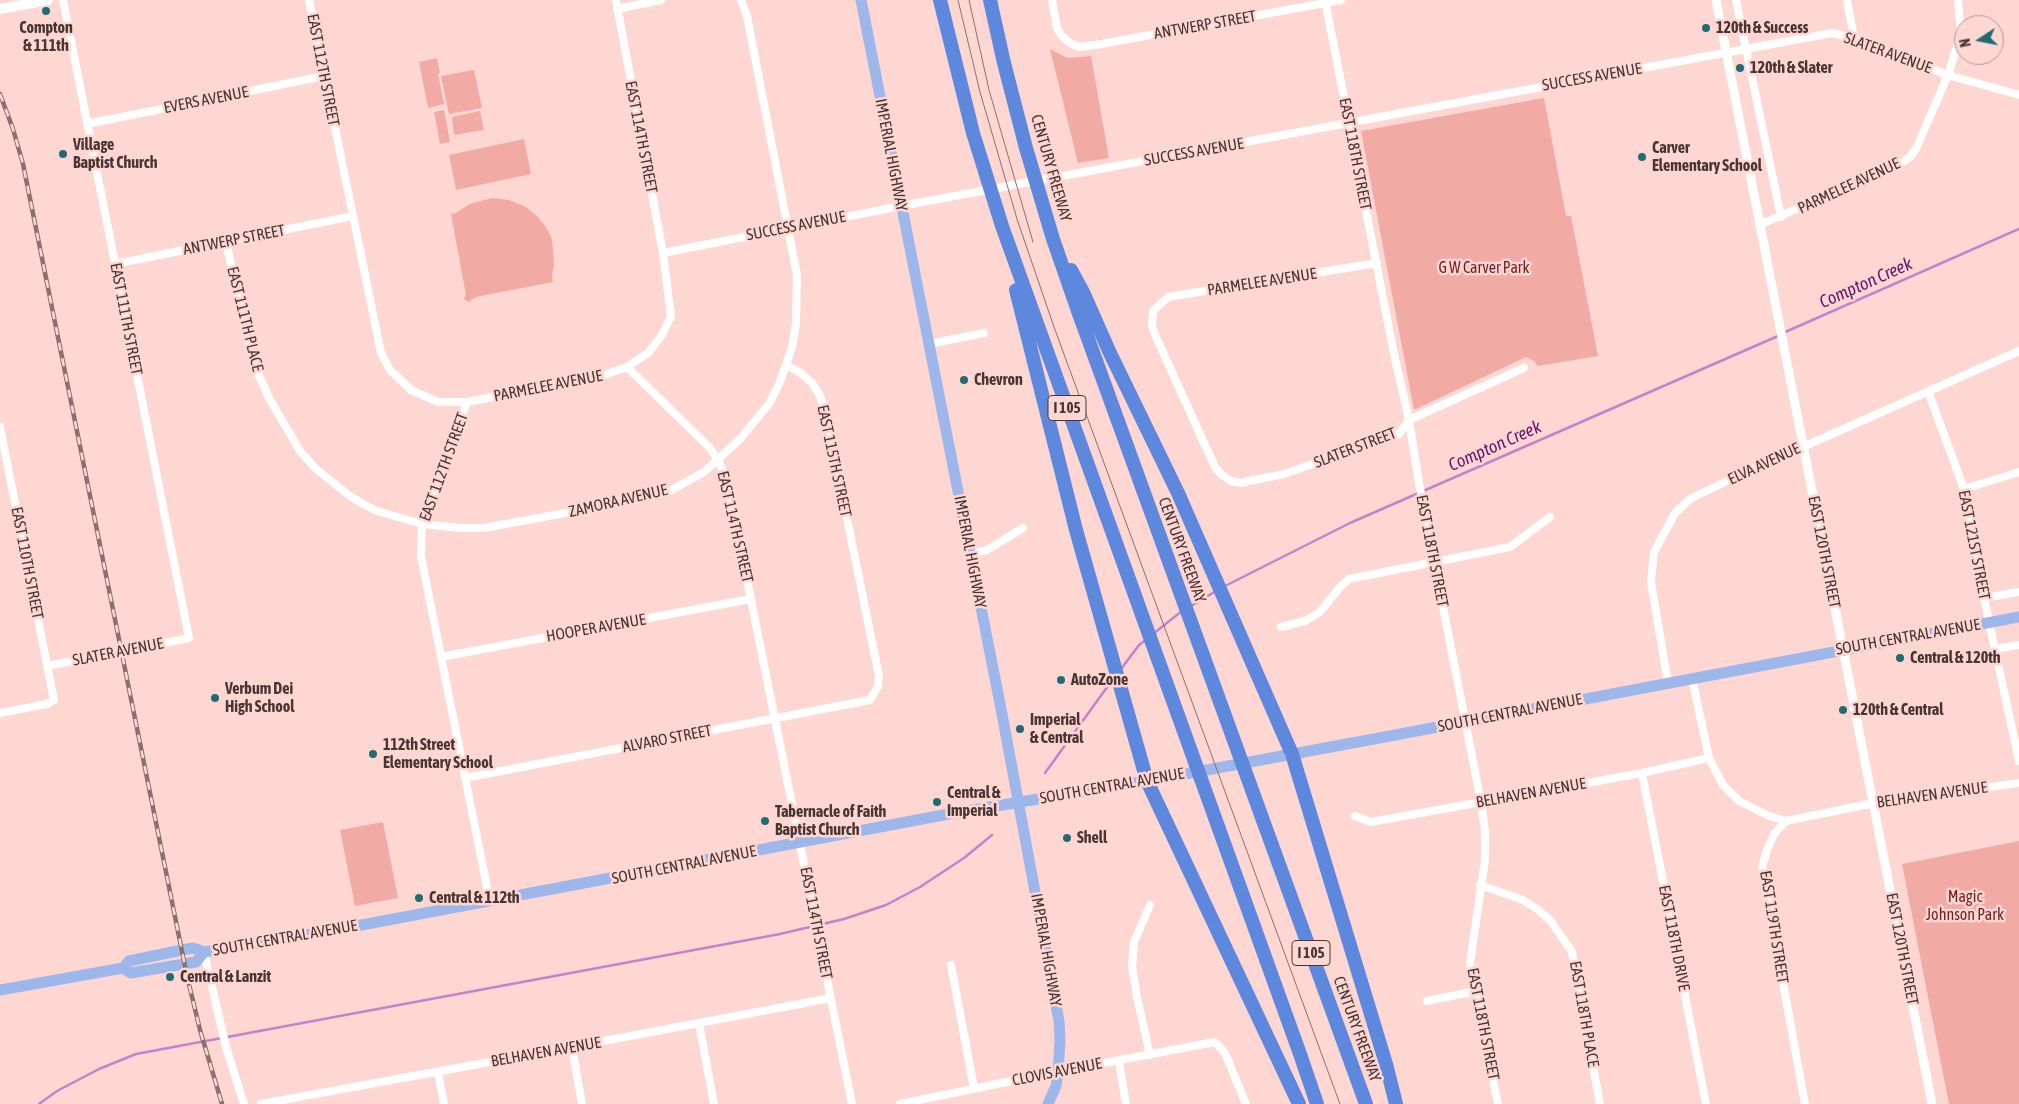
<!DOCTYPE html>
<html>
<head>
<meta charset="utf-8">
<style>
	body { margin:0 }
	#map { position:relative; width:2019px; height:1104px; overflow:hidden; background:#fed7d3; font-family:"Asap Condensed",sans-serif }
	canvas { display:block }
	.north { position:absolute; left:1954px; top:15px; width:50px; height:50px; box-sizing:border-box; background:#fed7d3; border:1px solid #b59693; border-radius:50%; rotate:259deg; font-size:14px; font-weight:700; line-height:20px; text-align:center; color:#483534 }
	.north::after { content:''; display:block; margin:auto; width:18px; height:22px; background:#216c73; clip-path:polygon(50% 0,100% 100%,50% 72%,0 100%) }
</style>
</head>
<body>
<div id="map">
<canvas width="2019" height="1104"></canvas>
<div class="north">N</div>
</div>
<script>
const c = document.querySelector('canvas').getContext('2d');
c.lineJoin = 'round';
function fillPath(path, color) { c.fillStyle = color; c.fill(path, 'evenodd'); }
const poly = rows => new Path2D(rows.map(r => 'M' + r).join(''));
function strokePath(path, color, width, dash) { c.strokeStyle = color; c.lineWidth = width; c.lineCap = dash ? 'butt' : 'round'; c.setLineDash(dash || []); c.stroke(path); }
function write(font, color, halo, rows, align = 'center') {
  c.font = font + ' "Asap Condensed",sans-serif'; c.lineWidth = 5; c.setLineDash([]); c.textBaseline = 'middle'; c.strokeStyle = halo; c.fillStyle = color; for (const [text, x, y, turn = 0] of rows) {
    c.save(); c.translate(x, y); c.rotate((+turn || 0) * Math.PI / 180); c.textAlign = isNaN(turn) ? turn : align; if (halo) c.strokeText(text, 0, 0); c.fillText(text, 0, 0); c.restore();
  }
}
fillPath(poly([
	[1050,49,1067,58,1091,56,1109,158,1078,163],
	[437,58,440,73,438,74,444,104,428,108,419,62],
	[474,70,482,108,449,114,441,76],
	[1544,98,1566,216,1571,216,1598,356,1538,366,1534,361,1526,357,1414,410,1361,131],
	[444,110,450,142,440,144,434,112],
	[480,111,484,130,454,135,452,117],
	[524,139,531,174,456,190,449,155],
	[492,198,509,200,526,207,538,217,545,226,551,236,553,248,554,264,552,275,553,282,476,297,468,302,464,299,466,295,451,214,456,213,470,204],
	[383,822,398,898,355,906,340,830],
	[2019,841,2019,1104,1949,1104,1902,864]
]), '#f2aaa5');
strokePath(poly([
	[1783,333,2019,229],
	[1223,587,1350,523,1778,336],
	[1191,606,1216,591],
	[1153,634,1182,611],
	[1121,669,1139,645,1147,639],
	[1045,773,1113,679],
	[39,1104,57,1091,99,1069,136,1054,780,934,844,919,886,905,920,887,964,858,992,835]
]), '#c581cc', 2.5);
strokePath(poly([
	[309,0,381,353,390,370,411,390,438,402,467,402,422,524,421,556,490,902],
	[616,0,663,253,671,316,662,335,648,353,627,367,709,447,718,460,727,480,852,1104],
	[1052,0,1057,28,1061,35,1070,43,1079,47,1096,45,1341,0],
	[1325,0,1394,354,1409,420,1419,483,1481,802,1485,831,1485,860,1470,963,1498,1104],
	[1736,0,1781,217],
	[1847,0,1854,38],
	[617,9,661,0],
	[87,124,324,76],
	[1759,225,1896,166,1909,158,1916,149,1948,75,1961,34,1958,0],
	[226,242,252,360,269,398,300,451,315,468,350,496,363,504,377,511,422,524,460,528,484,528,620,503,670,491,704,472,740,439,769,404,779,384,786,365],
	[663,253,901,206,1832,33,1854,38,1948,75,2019,95],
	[1377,263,1168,297,1153,311,1152,326,1156,337,1215,467,1222,475,1231,481,1240,483,1284,474,1399,434,1409,420,1524,368],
	[115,264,353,216],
	[929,344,984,333],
	[1928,391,1964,489,1984,598,2019,761],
	[467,402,604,375,627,367],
	[0,427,54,700,47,704,0,713],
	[1964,489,2019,472],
	[970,554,987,550,1023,528],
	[1984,598,2019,592],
	[1281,627,1305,621,1320,612,1341,586,1349,579,1510,547,1550,517],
	[1995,649,2019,645],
	[441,657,751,599],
	[47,666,189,638,63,0],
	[1692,678,1709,758,1723,785,1739,801,1769,816,1786,821,1874,803,2019,783],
	[1668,683,1651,582,1654,552,1675,513,1690,499,1731,479,2019,351],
	[1642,773,1706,1104],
	[465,778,870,700,878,686,879,676,825,410,819,394,812,383,801,373,786,365,792,347,796,324,797,275,747,16,741,0],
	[1355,816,1371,822,1642,773,1709,758],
	[1786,821,1774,834,1767,850,1762,867,1805,1104],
	[1480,885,1523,900,1537,909,1550,920,1572,952,1600,1104],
	[1150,905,1134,942,1132,966,1137,997,1150,1055],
	[204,952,226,1047,244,1104],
	[951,965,974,1088],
	[1427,1001,1476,991],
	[699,1023,714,1104],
	[572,1047,582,1104],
	[1119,1061,1126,1104],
	[438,1072,444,1104],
	[261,1104,572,1047,831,998],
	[900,1104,1036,1076,1215,1042,1225,1053,1246,1104]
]), '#fff', 8);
strokePath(poly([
	[1716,0,1932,1104]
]), '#fff', 9);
strokePath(poly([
	[0,9,48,0]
]), '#fff', 10);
strokePath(poly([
	[861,0,1002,714,1059,1021,1060,1041,1058,1072,1056,1086,1048,1104],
	[123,968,131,973,196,962,204,952],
	[0,990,123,968,129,961,182,950,193,948,204,952,330,931,954,813,1147,781,1390,736,2019,617]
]), '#9eb7eb', 11);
strokePath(poly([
	[940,0,973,133,1002,226,1300,1054,1317,1104],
	[990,0,1004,63,1026,148,1053,239,1078,311,1366,1104],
	[1071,270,1083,292,1110,353,1178,493,1292,754,1386,1064,1396,1104],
	[1016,290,1076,530,1147,781,1299,1104]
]), '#5e87de', 14);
strokePath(poly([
	[958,0,980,92,1017,219,1054,327,1340,1104],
	[969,0,989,90,1033,242]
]), '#8a706e', 1);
const rail = poly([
	[0,94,13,129,23,164,187,976,200,1030,222,1104]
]);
strokePath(rail, '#8a706e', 4.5);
strokePath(rail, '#fed7d3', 2.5, [8]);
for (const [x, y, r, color] of [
	[46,11,5,"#216c73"],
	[1706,28,5,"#216c73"],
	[1740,68,5,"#216c73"],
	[63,154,5,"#216c73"],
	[1642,157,5,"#216c73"],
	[964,380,5,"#216c73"],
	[1900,658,5,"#216c73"],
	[1061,680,5,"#216c73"],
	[215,698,5,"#216c73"],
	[1843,710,5,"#216c73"],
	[1020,729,5,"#216c73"],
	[373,754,5,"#216c73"],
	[937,802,5,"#216c73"],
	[765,821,5,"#216c73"],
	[1067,838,5,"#216c73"],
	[419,898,5,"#216c73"],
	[170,977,5,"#216c73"]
]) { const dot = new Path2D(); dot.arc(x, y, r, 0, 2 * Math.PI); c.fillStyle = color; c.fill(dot); strokePath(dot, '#fed7d3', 2); }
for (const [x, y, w] of [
	[1067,408,38],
	[1311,953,38]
]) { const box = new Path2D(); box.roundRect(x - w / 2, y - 12.5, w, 25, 4); c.fillStyle = '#fed7d3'; c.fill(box); strokePath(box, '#483534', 1); }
write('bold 15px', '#483534', null, [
	["I 105",1067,408],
	["I 105",1311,953]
]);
write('16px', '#483534', '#fed7d3', [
	["ANTWERP STREET",1205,25,-10],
	["SLATER AVENUE",1888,53,20],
	["EAST 112TH STREET",323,70,79],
	["SUCCESS AVENUE",1592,77,-10],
	["EVERS AVENUE",206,100,-11],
	["EAST 114TH STREET",641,137,79],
	["SUCCESS AVENUE",1194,152,-10],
	["EAST 118TH STREET",1355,154,79],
	["IMPERIAL HIGHWAY",891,155,79],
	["CENTURY FREEWAY",1051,168,74],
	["PARMELEE AVENUE",1849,186,-25],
	["SUCCESS AVENUE",796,226,-11],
	["ANTWERP STREET",234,240,-11],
	["PARMELEE AVENUE",1262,282,-9],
	["EAST 111TH STREET",126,319,79],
	["EAST 111TH PLACE",245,319,76],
	["PARMELEE AVENUE",548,386,-11],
	["SLATER STREET",1355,448,-21],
	["EAST 115TH STREET",834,461,78],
	["ELVA AVENUE",1764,464,-25],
	["EAST 112TH STREET",444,467,-70],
	["ZAMORA AVENUE",618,501,-13],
	["EAST 114TH STREET",735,527,77],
	["EAST 121ST STREET",1974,545,79],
	["CENTURY FREEWAY",1182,550,70],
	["EAST 118TH STREET",1432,551,79],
	["IMPERIAL HIGHWAY",970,552,79],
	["EAST 120TH STREET",1824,552,79],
	["EAST 110TH STREET",27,563,79],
	["HOOPER AVENUE",596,628,-10],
	["SOUTH CENTRAL AVENUE",1908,637,-10],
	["SLATER AVENUE",118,652,-11],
	["SOUTH CENTRAL AVENUE",1510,713,-11],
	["ALVARO STREET",667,739,-11],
	["SOUTH CENTRAL AVENUE",1112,786,-10],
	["BELHAVEN AVENUE",1531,793,-10],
	["BELHAVEN AVENUE",1932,795,-8],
	["SOUTH CENTRAL AVENUE",684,865,-11],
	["EAST 114TH STREET",816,923,79],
	["EAST 119TH STREET",1774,927,81],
	["SOUTH CENTRAL AVENUE",285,938,-10],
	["EAST 118TH DRIVE",1674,938,79],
	["EAST 120TH STREET",1902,949,79],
	["IMPERIAL HIGHWAY",1046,950,80],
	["EAST 118TH PLACE",1584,1014,80],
	["EAST 118TH STREET",1483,1024,79],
	["CENTURY FREEWAY",1357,1029,70],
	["BELHAVEN AVENUE",546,1052,-10],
	["CLOVIS AVENUE",1057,1072,-11]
]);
write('bold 16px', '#483534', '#fed7d3', [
	["Compton",46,28,"center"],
	["& 111th",46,46,"center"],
	["120th & Success",1716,28],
	["120th & Slater",1750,68],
	["Village",73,145],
	["Baptist Church",73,163],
	["Carver",1652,148],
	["Elementary School",1652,166],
	["Chevron",974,380],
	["Central & 120th",1910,658],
	["AutoZone",1071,680],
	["Verbum Dei",225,689],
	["High School",225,707],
	["120th & Central",1853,710],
	["Imperial",1030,720],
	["& Central",1030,738],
	["112th Street",383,745],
	["Elementary School",383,763],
	["Central &",947,793],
	["Imperial",947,811],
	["Tabernacle of Faith",775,812],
	["Baptist Church",775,830],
	["Shell",1077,838],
	["Central & 112th",429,898],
	["Central & Lanzit",180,977]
], 'left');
write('16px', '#781b1f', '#fed7d3', [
	["G W Carver Park",1484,268],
	["Magic",1965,897],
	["Johnson Park",1965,915]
]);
write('italic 18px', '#671270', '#fed7d3', [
	["Compton Creek",1866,283,-24],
	["Compton Creek",1495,446,-24]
]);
</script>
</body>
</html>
